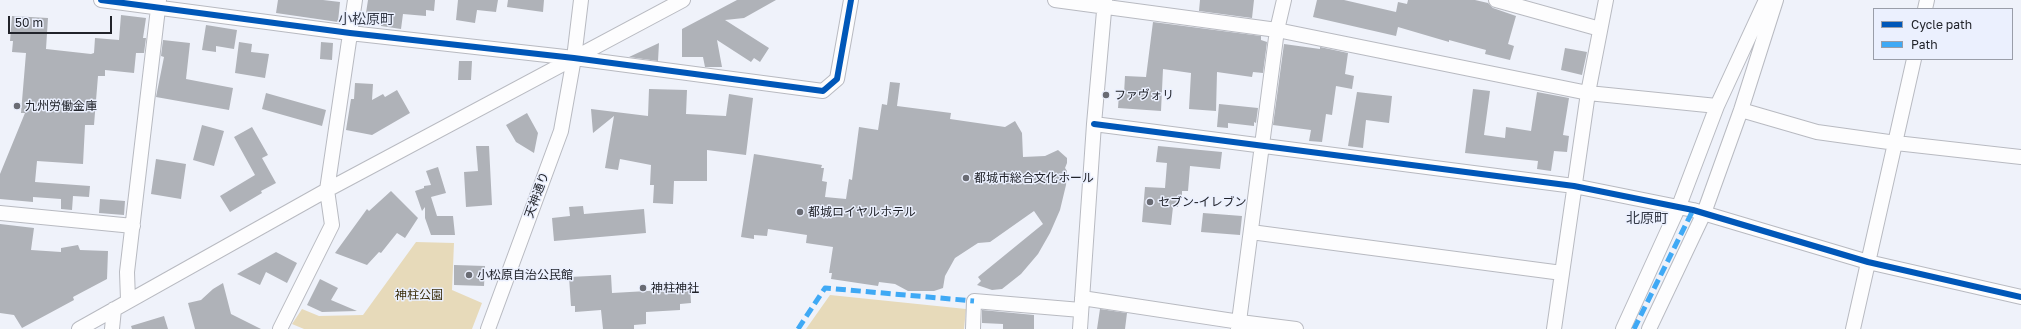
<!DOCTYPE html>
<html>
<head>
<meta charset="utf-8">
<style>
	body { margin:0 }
	#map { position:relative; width:2021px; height:329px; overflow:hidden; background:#eff2fa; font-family:"Golos Text",sans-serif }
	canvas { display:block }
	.legend { position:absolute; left:1873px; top:8px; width:140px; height:52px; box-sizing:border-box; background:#ebf0fe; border:1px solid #9a9ea9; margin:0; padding:5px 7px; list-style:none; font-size:12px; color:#21232a }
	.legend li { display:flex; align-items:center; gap:8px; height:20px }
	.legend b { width:20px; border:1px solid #9a9ea9 }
	.scale { position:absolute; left:8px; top:16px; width:104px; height:18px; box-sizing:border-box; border:2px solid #21232a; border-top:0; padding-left:5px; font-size:12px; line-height:14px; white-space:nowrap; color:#21232a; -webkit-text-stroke:3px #ebf0fe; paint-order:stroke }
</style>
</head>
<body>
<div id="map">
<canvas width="2021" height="329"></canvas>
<ul class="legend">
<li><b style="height:5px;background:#0057b8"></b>Cycle path</li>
<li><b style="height:5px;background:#3fa9f5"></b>Path</li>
</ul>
<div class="scale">50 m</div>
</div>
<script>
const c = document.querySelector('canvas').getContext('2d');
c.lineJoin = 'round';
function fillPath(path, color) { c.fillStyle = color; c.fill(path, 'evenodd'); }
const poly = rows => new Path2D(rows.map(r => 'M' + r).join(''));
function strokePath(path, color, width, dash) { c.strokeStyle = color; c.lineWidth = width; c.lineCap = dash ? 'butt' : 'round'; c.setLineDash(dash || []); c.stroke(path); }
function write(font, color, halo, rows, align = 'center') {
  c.font = font + ' "Golos Text","Noto Sans JP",sans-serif'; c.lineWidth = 3; c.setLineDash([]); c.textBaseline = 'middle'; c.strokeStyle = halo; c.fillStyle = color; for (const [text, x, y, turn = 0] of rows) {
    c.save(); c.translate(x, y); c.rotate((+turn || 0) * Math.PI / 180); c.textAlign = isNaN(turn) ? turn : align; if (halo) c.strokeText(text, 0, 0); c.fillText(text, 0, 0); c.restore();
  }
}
fillPath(poly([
	[416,242,454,243,452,290,482,303,472,329,304,329,292,324,302,309,319,316,363,315],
	[830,295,966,309,964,329,806,329]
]), '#e7daba');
fillPath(poly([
	[278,0,323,0,340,2,338,22,276,13],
	[368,0,435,0,434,11,426,10,426,16,403,14,401,29,381,26,382,15,366,13],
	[458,0,498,0,496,12,477,10,475,23,456,20],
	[508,0,544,0,543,12,507,7],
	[737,0,776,0,744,18,725,20,769,48,760,62,754,58,751,62,717,40,722,67,705,67,703,57,682,57,682,29],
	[1200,0,1254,0,1252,18,1199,11],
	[1317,0,1344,0,1396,12,1398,2,1407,4,1408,0,1475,0,1488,3,1493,8,1516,16,1508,44,1514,46,1510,60,1485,54,1486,50,1449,40,1449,42,1398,27,1396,36,1313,17],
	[121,15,146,18,143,38,146,38,144,53,136,53,134,73,105,70,105,76,98,76,94,125,85,125,83,164,37,161,35,182,90,186,89,197,73,196,72,210,61,209,61,199,33,197,33,202,0,199,0,174,25,113,21,113,26,53,12,52,13,41,10,41,12,16,48,18,46,49,91,54,94,53,95,38,119,40],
	[1153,22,1261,36,1261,40,1267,42,1263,73,1253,72,1252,77,1217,72,1216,111,1189,109,1191,73,1163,69,1161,111,1118,108,1119,94,1124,94,1125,76,1146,77],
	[206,25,237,30,234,49,216,46,216,52,202,50],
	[163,40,190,43,186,79,233,88,229,110,156,97,164,57,161,56],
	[239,42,252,44,251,52,269,54,265,78,235,73],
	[321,42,333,43,332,60,320,59],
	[659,43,658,61,629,57],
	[1284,44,1320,49,1320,47,1348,53,1345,74,1354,76,1352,89,1336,86,1332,115,1326,114,1322,142,1309,141,1311,130,1273,125],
	[1565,48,1587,52,1582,75,1561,70],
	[459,61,472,61,471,80,458,80],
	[890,82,900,83,897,106,951,113,950,119,1005,127,1015,121,1022,133,1023,157,1045,156,1058,150,1067,158,1067,163,1065,168,1067,171,1066,185,1060,210,1050,233,1038,254,1021,274,1002,289,992,290,977,285,981,281,978,277,1043,224,1034,211,990,242,978,243,955,258,945,276,943,288,934,291,908,291,895,284,879,282,878,286,831,279,832,273,829,273,833,247,806,243,807,235,768,229,767,236,754,235,754,239,741,237,754,154,822,165,821,168,824,168,822,181,827,182,825,197,846,199,849,179,852,180,859,127,878,130,882,104,887,105],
	[355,83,373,84,372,100,383,94,385,97,397,90,410,113,372,135,346,130,351,99,354,99],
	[649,89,687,90,686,114,726,116,729,94,753,98,746,155,707,150,707,181,674,181,673,204,653,203,654,185,650,185,651,165,620,159,618,170,605,168,614,116,593,133,591,109,648,116],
	[1473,89,1490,91,1484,135,1505,138,1506,127,1531,131,1537,92,1569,98,1563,135,1569,136,1567,152,1554,151,1551,171,1537,169,1538,161,1465,153],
	[1357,92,1392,96,1389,123,1366,120,1363,148,1348,146],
	[266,93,326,110,322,126,262,109],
	[1219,104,1258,108,1256,123,1254,122,1254,126,1228,123,1228,128,1217,127],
	[527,113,538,133,534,153,516,142,506,125],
	[202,125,224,131,214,166,193,160],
	[252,127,268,155,262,158,276,183,261,191,262,193,230,212,220,196,255,175,234,137],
	[476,146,489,146,492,205,466,207,464,172,478,171],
	[1158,146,1222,152,1220,169,1190,166,1188,191,1182,191,1182,197,1179,196,1178,207,1173,207,1171,225,1142,222,1145,187,1165,188,1167,163,1156,162],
	[156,159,186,164,181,199,151,194],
	[438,167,446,193,431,197,437,216,453,216,455,235,431,235,425,218,425,207,422,211,415,191,424,188,424,186,431,185,426,171],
	[391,191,418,218,405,238,397,233,381,253,379,252,367,265,335,253,367,209,369,211],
	[100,199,125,201,124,215,99,213],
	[583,206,584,214,644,209,646,233,554,241,552,218,570,216,569,207],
	[1203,213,1242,216,1240,235,1201,232],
	[0,224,34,228,31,250,61,252,61,248,78,245,80,250,108,251,107,279,73,297,74,300,22,328,14,315,0,313],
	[276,252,297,263,287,283,266,272,260,285,237,274],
	[454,265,485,266,484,286,454,285],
	[611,275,612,293,665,290,665,285,683,284,683,287,690,287,691,303,680,304,680,310,646,312,646,324,634,325,634,329,603,329,601,310,575,312,575,306,571,306,569,277],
	[320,279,338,288,331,300,357,311,322,312,307,305],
	[223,283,231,314,261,329,195,329,188,303,201,300,213,289],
	[1100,309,1127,313,1125,329,1097,329],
	[982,310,1034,315,1034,329,1003,329,1003,324,982,323],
	[164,316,168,329,132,329,131,326]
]), '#afb2b8');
const minor = poly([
	[101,0,350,33,574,58,823,91,837,79,851,0],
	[1055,0,1277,30,1588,93,1717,106],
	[1496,0,1600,29],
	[1925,9,1927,0],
	[1741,110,1817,132,1896,143,2021,157],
	[1094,124,1574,186,1693,210,1868,262,2021,297],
	[0,213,133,226],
	[1251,232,1562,273],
	[1082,298,1240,322,1296,329],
	[128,300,127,272,159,0],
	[79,329,327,190,683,0],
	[112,329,114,309],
	[280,329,332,225,327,190,355,0],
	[488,329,561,131,574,58,581,0],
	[973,329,974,301,1081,310],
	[1080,329,1094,124,1105,0],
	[1238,329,1277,30,1284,0],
	[1554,329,1588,93,1606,0],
	[1623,329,1679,206,1717,106,1766,0],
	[1649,329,1704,213,1741,110,1776,0],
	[1853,329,1914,59]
]);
strokePath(minor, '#b8bac1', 16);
strokePath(minor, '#fdfdfe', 14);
strokePath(poly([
	[798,329,825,288,974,301],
	[1634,329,1693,210]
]), '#3fa9f5', 5, [10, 5]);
strokePath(poly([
	[101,0,350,33,574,58,823,91,837,79,851,0],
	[1094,124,1574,186,1693,210,1868,262,2021,297]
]), '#0057b8', 6);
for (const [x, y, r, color] of [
	[1106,95,4,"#696b73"],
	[17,106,4,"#696b73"],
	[966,178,4,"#696b73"],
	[1150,202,4,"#696b73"],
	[800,212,4,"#696b73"],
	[469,275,4,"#696b73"],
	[643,288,4,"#696b73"]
]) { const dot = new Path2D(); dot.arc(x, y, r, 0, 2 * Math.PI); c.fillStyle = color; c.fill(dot); strokePath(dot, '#ebf0fe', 1.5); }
write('12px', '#21232a', '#ebf0fe', [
	["ファヴォリ",1114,95],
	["九州労働金庫",25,106],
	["都城市総合文化ホール",974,178],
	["セブン-イレブン",1158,202],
	["都城ロイヤルホテル",808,212],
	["小松原自治公民館",477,275],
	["神柱神社",651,288]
], 'left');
write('12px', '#21232a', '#ebf0fe', [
	["天神通り",537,195,-70]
]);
write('12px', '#3b2e0c', '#ebf0fe', [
	["神柱公園",419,295]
]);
write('14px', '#363b48', '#ebf0fe', [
	["小松原町",366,20],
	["北原町",1647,219]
]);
</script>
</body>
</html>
